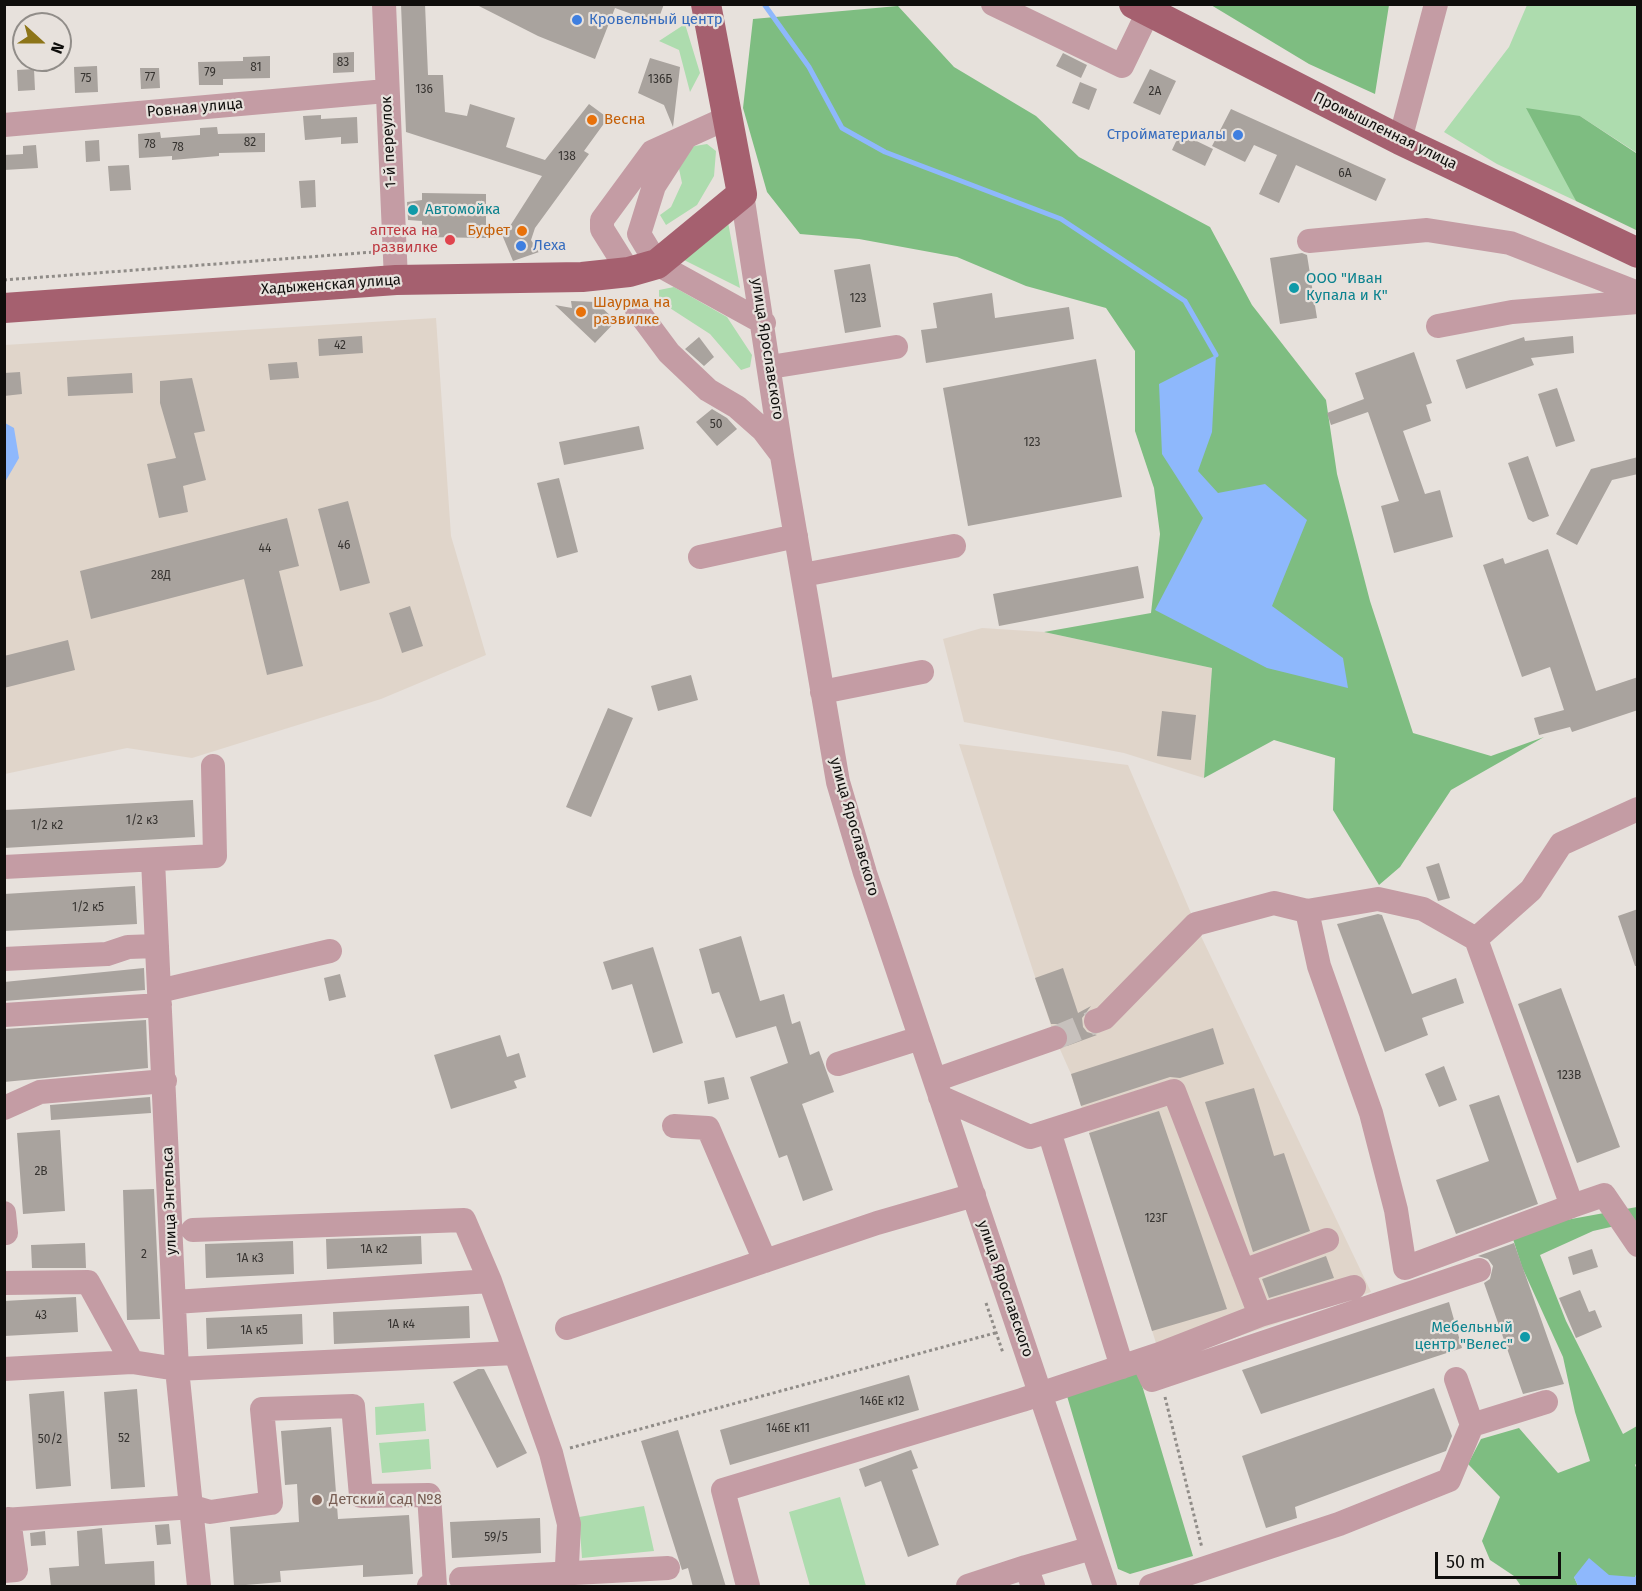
<!DOCTYPE html>
<html>
<head>
<meta charset="utf-8">
<style>
	body { margin:0 }
	#map { position:relative; width:1642px; height:1591px; overflow:hidden; background:#e7e1dc; font-family:"Fira Sans",sans-serif }
	canvas { display:block }
	.frame { position:absolute; inset:0; border:6px solid #0f0e0c; pointer-events:none }
	.north { position:absolute; left:12px; top:12px; width:60px; height:60px; box-sizing:border-box; background:#e7e1dc; border:2px solid #918d89; border-radius:50%; rotate:111deg; font-size:16px; font-weight:700; line-height:24px; text-align:center; color:#0f0e0c }
	.north::after { content:''; display:block; margin:auto; width:21px; height:27px; background:#8d7519; clip-path:polygon(50% 0,100% 100%,50% 72%,0 100%) }
	.scale { position:absolute; left:1435px; top:1552px; width:126px; height:27px; box-sizing:border-box; border:3px solid #0f0e0c; border-top:0; padding-left:8px; font-size:18px; line-height:21px; white-space:nowrap; color:#0f0e0c; -webkit-text-stroke:4px #e7e1dc; paint-order:stroke }
</style>
</head>
<body>
<div id="map">
<canvas width="1642" height="1591"></canvas>
<div class="frame"></div>
<div class="north">N</div>
<div class="scale">50 m</div>
</div>
<script>
const c = document.querySelector('canvas').getContext('2d');
c.lineJoin = 'round';
function fillPath(path, color) { c.fillStyle = color; c.fill(path, 'evenodd'); }
const poly = rows => new Path2D(rows.map(r => 'M' + r).join(''));
function strokePath(path, color, width, dash) { c.strokeStyle = color; c.lineWidth = width; c.lineCap = dash ? 'butt' : 'round'; c.setLineDash(dash || []); c.stroke(path); }
function write(font, color, halo, rows, align = 'center') {
  c.font = font + ' "Fira Sans",sans-serif'; c.lineWidth = 4.5; c.setLineDash([]); c.textBaseline = 'middle'; c.strokeStyle = halo; c.fillStyle = color; for (const [text, x, y, turn = 0] of rows) {
    c.save(); c.translate(x, y); c.rotate((+turn || 0) * Math.PI / 180); c.textAlign = isNaN(turn) ? turn : align; if (halo) c.strokeText(text, 0, 0); c.fillText(text, 0, 0); c.restore();
  }
}
fillPath(poly([
	[436,318,451,536,486,655,381,699,192,758,127,748,5,774,5,345],
	[982,628,1044,632,1212,668,1204,778,1124,753,964,722,943,639],
	[959,744,1128,765,1199,932,1371,1292,1162,1362,1071,1074,1055,1038]
]), '#e0d5ca');
fillPath(poly([
	[1527,5,1637,5,1637,153,1580,116,1561,168,1576,201,1497,164,1444,132,1509,47],
	[685,24,700,73,690,92,679,50,659,41],
	[707,144,716,151,714,176,697,205,666,225,660,215,671,207,682,183,678,164,689,147],
	[728,222,740,288,684,260],
	[674,287,727,317,752,355,750,367,741,370,710,334,659,301,659,290],
	[424,1403,426,1431,376,1435,375,1407],
	[429,1439,431,1469,382,1473,379,1443],
	[840,1497,866,1586,810,1586,789,1512],
	[644,1506,654,1551,582,1558,579,1517]
]), '#addcae');
fillPath(poly([
	[1211,5,1389,5,1375,94,1309,64],
	[898,6,954,67,1036,116,1079,157,1210,227,1252,305,1326,400,1337,474,1370,601,1413,733,1491,756,1544,737,1451,790,1400,867,1379,885,1333,810,1335,758,1274,740,1204,778,1212,668,1044,632,1151,613,1160,534,1154,488,1135,431,1135,351,1106,308,1026,286,957,257,859,239,800,234,767,192,743,108,753,19],
	[1637,90,1638,229,1636,230,1576,201,1526,108,1580,116,1636,153],
	[1637,1207,1637,1221,1593,1231,1540,1255,1566,1321,1623,1434,1637,1426,1637,1463,1635,1465,1638,1472,1638,1572,1635,1577,1574,1577,1578,1586,1521,1586,1514,1576,1490,1560,1482,1541,1500,1497,1468,1464,1481,1439,1519,1428,1558,1473,1590,1461,1575,1412,1563,1357,1522,1267,1513,1239,1555,1222],
	[1138,1372,1193,1556,1130,1574,1118,1569,1067,1396]
]), '#7ebd81');
fillPath(poly([
	[1216,355,1212,432,1198,471,1218,493,1265,484,1307,520,1272,606,1343,658,1348,688,1267,668,1155,610,1203,518,1162,454,1159,384],
	[5,423,14,428,19,458,5,482],
	[1589,1558,1609,1575,1635,1577,1637,1572,1637,1586,1578,1586,1574,1577]
]), '#8eb8fc');
strokePath(poly([
	[764,4,809,67,842,128,885,152,1061,219,1185,301,1216,355]
]), '#8eb8fc', 5);
fillPath(poly([
	[401,4,425,4,428,75,443,75,445,112,467,116,470,104,515,118,506,147,545,160,589,104,608,118,584,151,589,154,535,228,531,240,539,252,513,261,503,237,542,176,406,132],
	[475,4,664,4,657,23,615,8,595,59,538,36],
	[354,52,354,72,333,73,333,53],
	[1063,53,1087,65,1081,78,1056,66],
	[270,56,270,78,223,79,223,85,199,85,198,62,243,61,243,57],
	[650,58,680,67,673,127,664,105,638,93],
	[97,66,98,92,75,93,74,67],
	[140,68,159,68,160,88,141,89],
	[34,69,35,90,18,91,17,70],
	[1150,69,1176,81,1160,115,1133,103],
	[1080,82,1097,89,1089,110,1072,103],
	[1231,109,1386,179,1376,201,1296,165,1279,203,1259,194,1277,155,1254,145,1245,162,1212,146],
	[321,115,321,119,357,117,358,143,341,144,341,137,305,140,303,116],
	[217,127,218,134,265,133,265,152,219,153,219,156,172,160,172,156,139,158,138,134,160,132,161,138,200,135,200,128],
	[1180,133,1213,149,1205,166,1172,150],
	[99,140,100,161,86,162,85,141],
	[36,145,38,168,4,170,4,155,23,154,23,146],
	[129,165,131,190,110,191,108,166],
	[315,180,316,207,301,208,299,181],
	[422,193,486,194,486,238,422,237,422,221,408,220,407,202,422,200],
	[1302,253,1307,255,1317,318,1280,324,1270,258],
	[870,264,881,327,845,333,834,270],
	[992,293,995,318,1069,307,1074,339,926,363,921,330,937,328,933,303],
	[571,301,596,302,616,321,595,343,555,305,572,308],
	[362,336,363,353,319,356,318,339],
	[1573,336,1574,353,1531,358,1534,365,1466,389,1456,360,1524,337,1525,341],
	[699,337,714,357,704,366,685,349],
	[1414,352,1432,403,1426,405,1431,421,1403,431,1425,494,1440,490,1453,537,1394,553,1381,506,1399,501,1368,412,1331,425,1327,413,1364,399,1355,373],
	[1096,359,1122,497,968,526,943,388],
	[297,362,299,378,270,380,268,364],
	[20,372,22,394,4,396,4,373],
	[132,373,133,393,68,396,67,377],
	[192,378,205,431,194,433,206,480,183,486,188,512,159,518,147,464,176,458,160,403,160,381],
	[1557,388,1575,441,1556,447,1538,394],
	[712,409,727,418,737,429,717,446,696,422],
	[639,426,644,449,564,465,559,442],
	[1528,456,1549,516,1533,522,1528,519,1508,463],
	[1638,457,1638,474,1612,480,1577,545,1556,534,1591,469],
	[559,478,578,552,557,558,537,483],
	[348,501,370,583,340,591,318,509],
	[287,518,299,566,279,571,303,666,267,675,244,579,91,619,80,571],
	[1548,549,1596,691,1638,677,1638,710,1572,732,1570,727,1539,735,1534,718,1564,710,1550,667,1522,677,1483,565,1503,558,1505,564],
	[1138,566,1144,598,999,626,993,594],
	[410,606,423,646,402,653,389,613],
	[68,640,75,670,4,688,4,656],
	[691,675,698,700,658,711,651,686],
	[608,708,633,718,591,817,566,807],
	[1162,711,1196,715,1191,760,1157,756],
	[193,800,195,837,4,848,4,810],
	[1439,863,1450,898,1438,901,1426,867],
	[135,886,137,924,4,931,4,894],
	[1638,909,1638,966,1635,966,1618,916],
	[1378,914,1382,915,1412,994,1456,978,1464,1003,1422,1018,1428,1035,1385,1052,1337,924],
	[741,936,760,1001,784,994,792,1024,800,1021,810,1055,819,1051,834,1092,802,1104,833,1190,803,1201,787,1155,779,1158,750,1077,788,1063,776,1026,736,1038,719,992,712,994,699,949],
	[653,947,683,1043,653,1053,632,984,612,990,603,962],
	[144,968,145,990,4,1001,4,982],
	[1063,968,1078,1013,1091,1006,1082,1018,1083,1027,1087,1032,1097,1035,1067,1046,1068,1033,1058,1024,1051,1024,1035,978],
	[340,974,346,997,329,1001,324,978],
	[1561,988,1620,1147,1577,1163,1518,1004],
	[146,1020,148,1068,4,1082,4,1029],
	[1213,1028,1224,1064,1180,1078,1170,1077,1081,1106,1071,1074],
	[500,1035,507,1057,519,1053,526,1077,514,1081,517,1088,451,1109,434,1055],
	[1444,1066,1457,1100,1439,1107,1425,1074],
	[724,1077,729,1099,708,1104,704,1081],
	[1254,1088,1274,1156,1284,1153,1310,1231,1253,1252,1205,1102],
	[1499,1095,1538,1204,1456,1234,1436,1180,1489,1161,1469,1105],
	[150,1097,151,1113,51,1120,50,1105],
	[1159,1111,1227,1309,1152,1331,1089,1133],
	[60,1130,65,1211,23,1214,17,1133],
	[154,1189,160,1319,127,1320,123,1190],
	[421,1236,422,1264,327,1269,326,1239],
	[293,1241,294,1274,206,1278,205,1244],
	[85,1243,86,1268,32,1268,31,1245],
	[1514,1243,1564,1384,1523,1394,1484,1283,1490,1279,1493,1266,1488,1259,1478,1256],
	[1592,1249,1598,1267,1573,1275,1568,1257],
	[1326,1256,1334,1278,1269,1298,1262,1279],
	[1580,1290,1589,1312,1595,1310,1602,1327,1576,1338,1559,1298],
	[76,1297,78,1332,4,1336,4,1301],
	[1449,1302,1462,1348,1261,1414,1242,1370],
	[469,1306,470,1338,334,1344,333,1312],
	[302,1314,303,1344,207,1349,206,1318],
	[478,1369,484,1369,527,1453,497,1468,453,1382],
	[909,1375,919,1410,730,1465,720,1430],
	[1434,1388,1452,1436,1446,1451,1295,1507,1297,1518,1266,1528,1242,1456],
	[137,1389,145,1487,111,1489,104,1392],
	[64,1391,71,1486,36,1489,29,1394],
	[331,1427,338,1519,409,1515,413,1574,363,1577,363,1565,280,1571,281,1582,234,1586,230,1527,299,1522,297,1484,285,1485,281,1431],
	[678,1430,726,1587,693,1587,688,1568,682,1570,641,1441],
	[911,1450,918,1468,912,1470,939,1545,908,1557,881,1481,865,1487,859,1469],
	[540,1518,541,1553,452,1558,450,1522],
	[169,1524,171,1544,157,1545,155,1525],
	[102,1528,105,1564,154,1561,155,1587,51,1587,49,1568,79,1566,77,1531],
	[45,1531,46,1545,31,1546,30,1533]
]), '#a9a39e');
strokePath(poly([
	[1055,1038,1096,1021]
]), '#c7c1bd', 24, [24, 12]);
strokePath(poly([
	[4,280,374,252],
	[986,1303,1003,1353],
	[1165,1397,1202,1548],
	[570,1448,995,1333]
]), '#908c88', 3, [3, 3]);
strokePath(poly([
	[384,4,396,280],
	[993,4,1122,66,1152,4],
	[4,125,386,91],
	[685,138,654,186,639,234,657,264,764,323],
	[1400,140,1436,4],
	[742,194,782,456,838,782,865,873,1105,1586],
	[1309,241,1427,230,1510,243,1638,293],
	[629,272,602,229,602,220,652,152,727,118],
	[637,310,669,353,708,390,737,407,763,430,782,455],
	[1438,326,1512,312,1638,302],
	[770,367,896,347],
	[700,557,796,536],
	[803,575,954,546],
	[822,692,922,672],
	[153,860,159,991],
	[4,867,215,856,213,766],
	[1307,911,1319,966,1371,1113,1396,1210,1405,1268,1572,1206,1476,939],
	[4,959,107,954,128,947,157,946],
	[4,1015,160,1005],
	[1096,1021,1104,1018,1196,924,1274,903,1307,911,1378,899,1423,909,1476,939,1531,890,1561,844,1638,809],
	[838,1064,920,1038],
	[935,1080,1055,1038],
	[940,1097,1030,1137,1174,1091,1260,1315],
	[4,1108,40,1092,165,1081],
	[674,1126,708,1128,765,1261],
	[1049,1131,1122,1367],
	[1572,1206,1604,1195,1638,1245],
	[4,1213,6,1233],
	[193,1230,464,1220,490,1281,551,1453,569,1524,566,1586],
	[1243,1271,1327,1240],
	[4,1283,88,1282,132,1362],
	[175,1302,490,1281],
	[567,1328,877,1223,974,1195],
	[1143,1360,1152,1380,1479,1270],
	[4,1369,132,1362,177,1369,515,1353],
	[1472,1425,1546,1402],
	[4,1520,193,1507,210,1512,271,1503,262,1409,353,1406,361,1496,429,1495,435,1586,429,1586],
	[4,1571,16,1570,9,1519],
	[461,1579,668,1568],
	[199,1586,177,1369,159,991,330,951],
	[748,1586,723,1490,1022,1400,1160,1354,1260,1315,1354,1287],
	[968,1586,1026,1567],
	[1033,1586,1026,1567,1092,1548],
	[1151,1586,1339,1524,1449,1480,1472,1425,1456,1379]
]), '#c49ca4', 24);
strokePath(poly([
	[1134,4,1400,140,1638,253],
	[4,308,396,280,582,277,629,272,657,264,742,194,706,4]
]), '#a5606f', 30);
for (const [x, y, r, color] of [
	[577,20,6,"#3f7fe0"],
	[592,120,6,"#e8710a"],
	[1238,135,6,"#3f7fe0"],
	[413,210,6,"#0f9aa8"],
	[522,231,6,"#e8710a"],
	[450,240,6,"#e0444e"],
	[521,246,6,"#3f7fe0"],
	[1294,288,6,"#0f9aa8"],
	[581,312,6,"#e8710a"],
	[1525,1337,6,"#0f9aa8"],
	[317,1500,6,"#8d6e63"]
]) { const dot = new Path2D(); dot.arc(x, y, r, 0, 2 * Math.PI); c.fillStyle = color; c.fill(dot); strokePath(dot, '#e7e1dc', 2); }
write('12px', '#363330', null, [
	["83",343,63],
	["81",256,68],
	["79",210,73],
	["77",150,78],
	["75",86,79],
	["136Б",660,80],
	["136",424,90],
	["2А",1155,92],
	["82",250,143],
	["78",150,145],
	["78",178,148],
	["138",567,157],
	["6А",1345,174],
	["123",858,299],
	["42",340,346],
	["50",716,425],
	["123",1032,443],
	["46",344,546],
	["44",265,549],
	["28Д",161,576],
	["1/2 к3",142,821],
	["1/2 к2",47,826],
	["1/2 к5",88,908],
	["123В",1569,1076],
	["2В",41,1172],
	["123Г",1156,1219],
	["1А к2",374,1250],
	["2",144,1255],
	["1А к3",250,1259],
	["43",41,1316],
	["1А к4",401,1325],
	["1А к5",254,1331],
	["146Е к12",882,1402],
	["146Е к11",788,1429],
	["52",124,1439],
	["50/2",50,1440],
	["59/5",496,1538]
]);
write('15px', '#366cbe', '#e7e1dc', [
	["Кровельный центр",589,20],
	["Стройматериалы",1226,135,"right"],
	["Леха",533,246]
], 'left');
write('15px', '#0f0e0c', '#e7e1dc', [
	["Ровная улица",195,108,-5],
	["Промышленная улица",1385,131,26],
	["1-й переулок",389,142,-93],
	["Хадыженская улица",331,285,-4],
	["улица Ярославского",767,349,81],
	["улица Ярославского",854,827,74],
	["улица Энгельса",170,1201,-92],
	["улица Ярославского",1005,1289,71]
]);
write('15px', '#c56008', '#e7e1dc', [
	["Весна",604,120],
	["Буфет",510,231,"right"],
	["Шаурма на",593,303],
	["развилке",593,320]
], 'left');
write('15px', '#0d838f', '#e7e1dc', [
	["Автомойка",425,210],
	["ООО \"Иван",1306,279],
	["Купала и К\"",1306,296],
	["Мебельный",1513,1328,"right"],
	["центр \"Велес\"",1513,1345,"right"]
], 'left');
write('15px', '#be3a42', '#e7e1dc', [
	["аптека на",438,231],
	["развилке",438,248]
], 'right');
write('15px', '#785e54', '#e7e1dc', [
	["Детский сад №8",329,1500]
], 'left');
</script>
</body>
</html>
